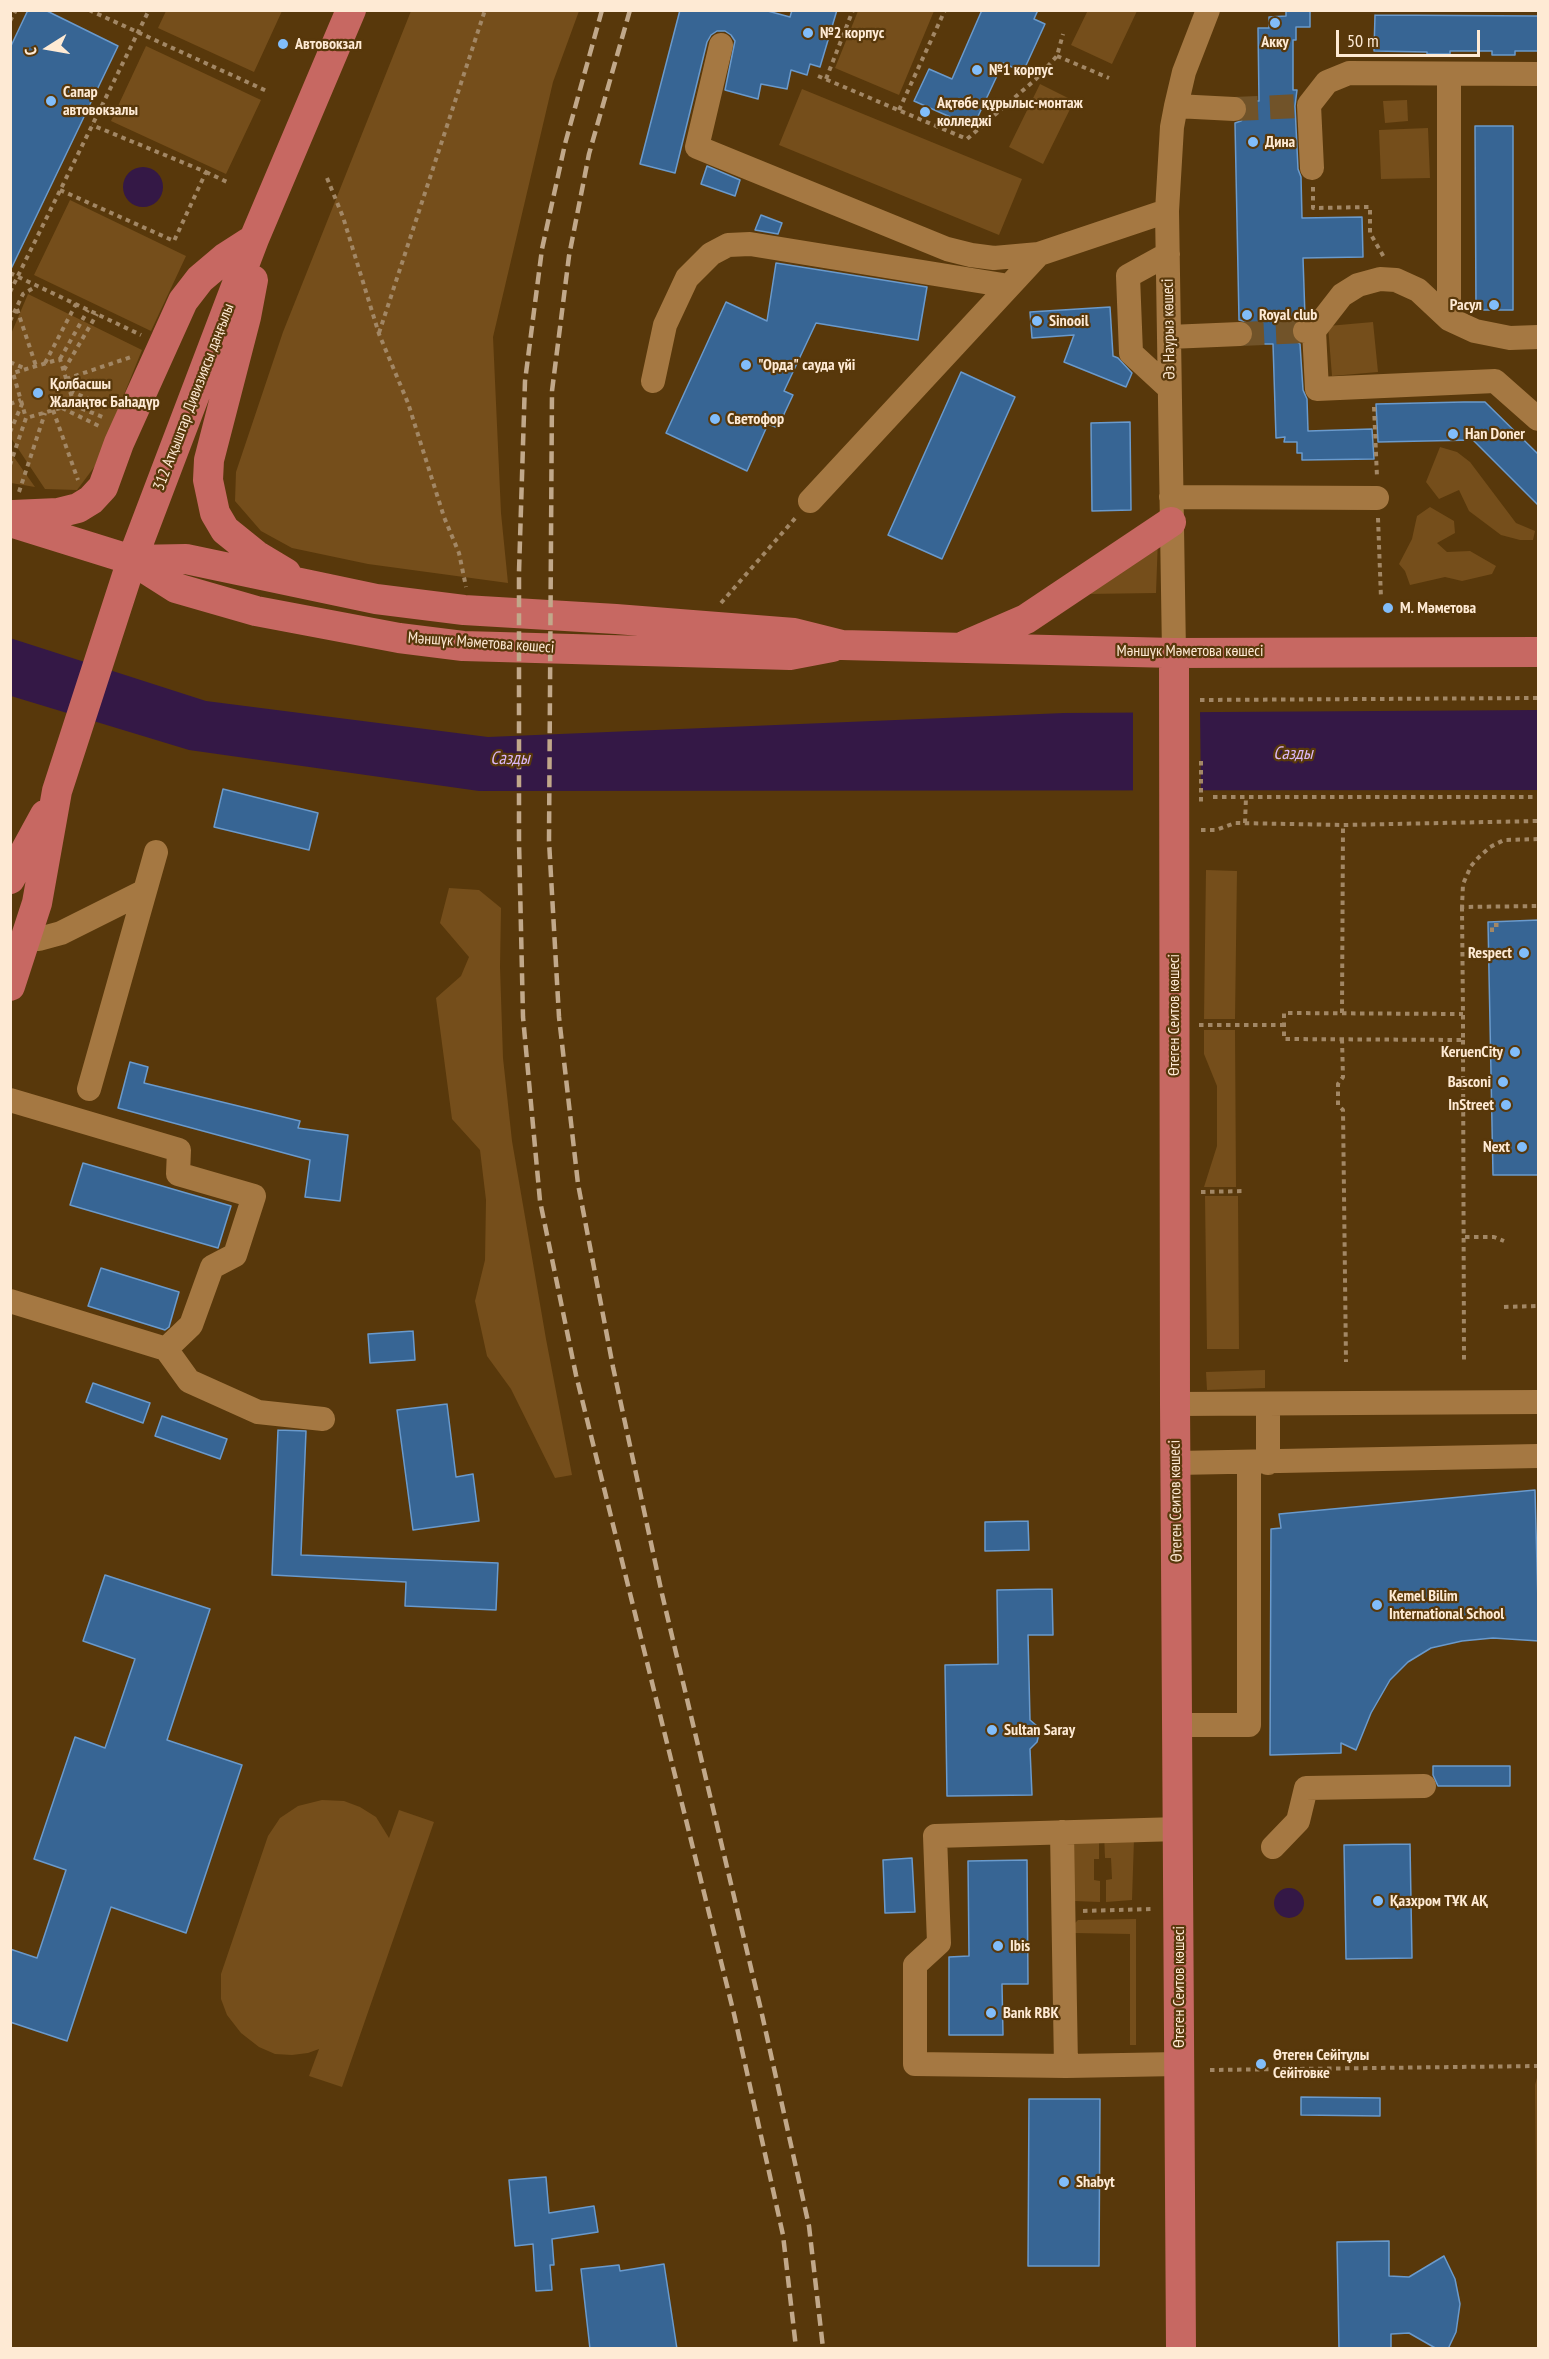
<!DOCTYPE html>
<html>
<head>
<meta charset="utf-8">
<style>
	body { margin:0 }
	#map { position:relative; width:1549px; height:2359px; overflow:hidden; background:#58380b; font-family:"PT Sans Narrow",sans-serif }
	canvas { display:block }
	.frame { position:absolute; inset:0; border:12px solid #feead4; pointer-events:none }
	.north { position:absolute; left:18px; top:18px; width:60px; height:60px; -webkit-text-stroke:4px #58380b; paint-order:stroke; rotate:259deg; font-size:16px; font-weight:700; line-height:24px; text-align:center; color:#feead4 }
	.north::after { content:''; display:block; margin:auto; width:21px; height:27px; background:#feead4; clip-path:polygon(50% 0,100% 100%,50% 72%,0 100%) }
	.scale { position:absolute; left:1336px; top:30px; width:144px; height:27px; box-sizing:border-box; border:3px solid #feead4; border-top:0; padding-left:8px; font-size:18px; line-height:21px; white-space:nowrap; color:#feead4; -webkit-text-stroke:4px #58380b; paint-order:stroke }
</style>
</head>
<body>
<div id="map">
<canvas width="1549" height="2359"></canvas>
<div class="frame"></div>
<div class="north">С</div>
<div class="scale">50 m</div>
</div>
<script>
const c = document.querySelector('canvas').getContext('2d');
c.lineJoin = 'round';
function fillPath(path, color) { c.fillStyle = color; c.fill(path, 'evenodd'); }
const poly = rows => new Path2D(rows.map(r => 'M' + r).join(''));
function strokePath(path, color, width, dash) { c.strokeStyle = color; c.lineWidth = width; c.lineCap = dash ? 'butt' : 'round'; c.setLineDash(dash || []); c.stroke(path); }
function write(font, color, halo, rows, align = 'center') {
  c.font = font + ' "PT Sans Narrow",sans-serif'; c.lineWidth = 4.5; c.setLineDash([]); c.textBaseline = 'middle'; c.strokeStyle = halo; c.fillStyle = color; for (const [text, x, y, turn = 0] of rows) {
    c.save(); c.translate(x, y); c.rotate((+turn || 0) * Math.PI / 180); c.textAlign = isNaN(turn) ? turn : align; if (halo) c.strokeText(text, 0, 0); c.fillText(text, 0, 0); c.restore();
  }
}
fillPath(poly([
	[1088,10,1137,11,1112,64,1071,45],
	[166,11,166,10,282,11,254,72,158,28],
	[411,11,579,11,553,82,493,337,501,513,508,583,368,564,292,548,261,531,235,501,236,472,283,332],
	[858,11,934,11,899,95,835,68],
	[146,46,261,100,226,174,111,121],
	[1040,84,1074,101,1043,164,1009,147],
	[802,89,1022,179,999,235,779,145],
	[1407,100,1408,121,1385,123,1383,101],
	[1428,128,1430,178,1381,179,1379,130],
	[70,200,186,256,151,331,34,275],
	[28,294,142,350,95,466,77,490,45,489,11,438,11,334],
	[1373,322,1378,372,1332,376,1328,326],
	[1440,447,1457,452,1470,462,1516,523,1535,531,1533,540,1520,540,1501,535,1469,511,1459,490,1439,499,1426,482],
	[10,453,11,453,35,487,11,483],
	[1430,507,1454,521,1455,533,1437,543,1447,552,1470,551,1496,566,1492,574,1462,581,1445,577,1410,585,1405,571,1399,564,1412,539,1417,516],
	[1158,538,1156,593,1085,594],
	[1206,870,1237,871,1235,1019,1204,1019],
	[449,888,479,890,501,908,500,967,503,1058,512,1141,546,1339,572,1475,555,1478,511,1389,487,1356,475,1301,485,1260,486,1200,480,1150,452,1119,436,998,461,976,469,957,440,923],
	[1204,1030,1235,1030,1236,1187,1204,1187,1217,1146,1217,1086,1204,1054],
	[1238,1196,1239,1349,1207,1349,1205,1196],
	[1265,1370,1265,1388,1207,1390,1206,1372],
	[322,1800,344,1801,360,1807,376,1817,389,1838,399,1810,434,1822,342,2087,309,2076,319,2049,308,2053,292,2055,275,2054,259,2047,241,2033,227,2015,221,1999,221,1974,268,1836,280,1818,298,1806],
	[1099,1833,1099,1859,1094,1859,1094,1880,1100,1881,1100,1902,1074,1901,1071,1840],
	[1104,1833,1134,1839,1132,1900,1106,1902,1106,1880,1112,1879,1111,1858,1105,1858],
	[1136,1919,1136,2045,1130,2045,1130,1934,1074,1933,1075,1923,1078,1920],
	[1538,2074,1538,2348,1535,2085]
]), '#754e1b');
fillPath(poly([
	'123 187a20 20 0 1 1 40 0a20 20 0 1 1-40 0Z',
	[10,638,206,701,488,737,1064,713,1538,710,1538,790,479,791,189,750,11,696],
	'1274 1903a15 15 0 1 1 30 0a15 15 0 1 1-30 0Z'
]), '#341846');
fillPath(poly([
	[1133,709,1200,709,1201,794,1133,794]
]), '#58380b');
const building = poly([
	[28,10,45,10,118,46,10,271,10,48,28,10],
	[680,10,764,10,790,17,792,10,837,10,820,67,810,64,807,75,791,70,787,89,761,84,758,99,725,90,735,41,731,35,725,31,717,31,711,35,707,42,675,173,640,164,680,10],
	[982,10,1038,10,1034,19,1045,24,1023,72,1003,63,973,127,914,101,929,69,952,79,982,10],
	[1286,10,1310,10,1310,27,1296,27,1296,40,1293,40,1293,90,1297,90,1295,106,1298,169,1301,177,1302,218,1362,217,1363,257,1303,258,1305,317,1298,318,1293,323,1291,332,1293,339,1300,344,1303,390,1307,399,1308,431,1372,429,1374,459,1302,460,1302,453,1297,453,1297,442,1284,442,1285,437,1276,438,1273,344,1249,344,1254,334,1252,327,1247,322,1239,320,1235,123,1241,121,1246,116,1248,109,1246,101,1259,101,1258,28,1269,28,1269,17,1286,16,1286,10],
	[1375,15,1539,16,1539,51,1515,51,1515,55,1492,55,1492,51,1450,51,1450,54,1427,54,1427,52,1374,51,1375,15],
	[1475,126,1513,126,1513,310,1476,310,1475,126],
	[707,166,740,180,735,196,701,184,707,166],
	[761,215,782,223,778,234,755,230,761,215],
	[776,263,927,287,918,340,816,323,784,391,793,395,785,412,778,428,768,424,747,471,666,433,726,302,767,321,776,263],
	[1110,307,1113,356,1118,358,1132,373,1126,387,1064,362,1074,335,1032,338,1030,312,1110,307],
	[961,372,1015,397,942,559,888,535,961,372],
	[1464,402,1485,402,1539,455,1539,506,1473,440,1378,442,1376,404,1464,402],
	[1130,422,1131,510,1092,511,1091,423,1130,422],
	[223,789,318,813,309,850,214,827,223,789],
	[1539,920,1539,1175,1493,1175,1488,922,1539,920],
	[130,1062,148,1067,144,1083,300,1121,298,1128,348,1135,340,1201,305,1197,310,1160,118,1108,130,1062],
	[83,1163,231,1206,218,1248,70,1205,83,1163],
	[101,1268,179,1292,169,1327,165,1330,88,1306,101,1268],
	[413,1331,415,1360,370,1363,368,1334,413,1331],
	[93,1383,150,1403,143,1423,86,1402,93,1383],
	[447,1404,456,1477,473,1474,479,1521,413,1530,397,1410,447,1404],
	[162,1416,227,1439,220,1459,155,1436,162,1416],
	[278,1430,306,1431,301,1555,498,1563,496,1610,405,1606,406,1582,272,1575,278,1430],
	[1535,1490,1539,1641,1493,1638,1462,1641,1431,1648,1408,1662,1390,1680,1371,1713,1356,1750,1341,1743,1341,1753,1270,1755,1271,1529,1281,1528,1279,1514,1535,1490],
	[1028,1521,1029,1550,985,1551,985,1522,1028,1521],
	[105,1575,210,1609,167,1740,242,1765,186,1933,111,1907,67,2041,10,2022,10,1949,37,1958,66,1870,34,1859,75,1737,105,1748,135,1659,83,1641,105,1575],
	[1052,1589,1053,1635,1028,1635,1030,1720,1037,1726,1039,1734,1037,1742,1030,1749,1032,1795,947,1796,945,1665,998,1664,997,1590,1052,1589],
	[1433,1766,1510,1766,1510,1786,1438,1786,1433,1775,1433,1766],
	[1410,1844,1412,1958,1346,1959,1344,1845,1410,1844],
	[912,1858,915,1912,885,1913,883,1860,912,1858],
	[1027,1860,1028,1984,1002,1984,1003,2035,949,2035,949,1957,969,1956,968,1861,1027,1860],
	[1301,2097,1380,2098,1380,2116,1301,2115,1301,2097],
	[1029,2099,1100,2099,1099,2266,1028,2266,1029,2099],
	[546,2177,549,2213,594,2206,598,2232,552,2239,554,2265,550,2265,552,2290,536,2291,533,2244,515,2246,509,2180,546,2177],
	[1389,2241,1389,2276,1409,2277,1444,2256,1455,2279,1460,2304,1456,2332,1448,2349,1437,2349,1409,2333,1391,2334,1391,2349,1339,2349,1337,2242,1389,2241],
	[664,2264,677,2349,590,2349,581,2269,619,2265,620,2271,664,2264]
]);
fillPath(building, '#376594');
strokePath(building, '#6a9acc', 1.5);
strokePath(poly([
	[1234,109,1300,106],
	[1240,334,1305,331]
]), '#715329', 24, [24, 12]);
strokePath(poly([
	[89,10,269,92],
	[10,21,16,10],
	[1057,56,1109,78],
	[818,76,967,139,1036,79,1057,56,1063,34],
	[826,79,853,10],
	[899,110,945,10],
	[206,172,227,182],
	[327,178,343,217,379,334,408,403,444,517,459,553,466,587],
	[1313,187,1313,208,1370,207,1370,233,1385,259],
	[60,190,174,241,206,172,92,125],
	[10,273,141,335],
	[10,292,149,10],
	[17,309,36,366],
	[10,321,23,294,37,286],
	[379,333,485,10],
	[60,359,88,310],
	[10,362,26,369],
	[45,363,76,304],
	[64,370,97,314],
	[66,379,131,357],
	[70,391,110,408],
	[10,404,21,400],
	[73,405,105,418],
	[1374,407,1377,477],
	[62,408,101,427],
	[53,410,78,480],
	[10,432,22,404],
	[10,465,26,418,13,373,60,359,74,404,26,418],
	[19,492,45,413],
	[1378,518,1381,598],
	[721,603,798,515],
	[1200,700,1538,698],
	[1201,761,1201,805],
	[1213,797,1538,797],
	[1245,823,1246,797],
	[1201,830,1216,830,1235,823,1343,825,1538,821],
	[1538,839,1504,840,1490,847,1478,858,1471,866,1463,884,1462,907,1538,906],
	[1462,907,1463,1014,1463,1040,1284,1039,1284,1013,1463,1014],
	[1492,932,1492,925,1500,925],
	[1342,1013,1343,825],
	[1199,1025,1284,1025],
	[1342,1039,1343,1077,1338,1084,1338,1105,1343,1110,1346,1362],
	[1463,1040,1464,1363],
	[1201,1192,1245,1191],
	[1465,1237,1494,1237,1504,1241],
	[1504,1307,1538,1306],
	[1083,1911,1151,1909],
	[1210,2070,1538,2066]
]), '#a28765', 4, [4.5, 4.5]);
strokePath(poly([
	[721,45,697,147,947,249,971,255,994,258,1039,254],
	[1449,74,1449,319],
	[1176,106,1234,109],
	[1312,168,1309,105,1327,82,1349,73,1538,74],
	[1168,254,1128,276,1131,353,1169,388],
	[1305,331,1314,331,1342,295,1358,285,1380,279,1396,280,1418,290,1449,319,1475,331,1510,338,1538,337],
	[1314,331,1317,389,1495,381,1538,419],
	[1169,337,1240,334],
	[653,381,665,325,687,278,711,254,728,245,750,244,1009,286],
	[1171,497,1377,498],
	[810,501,1039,254,1167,211],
	[1174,653,1167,211,1172,127,1176,106,1184,72,1208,10],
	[27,935,39,939,61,933,145,891],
	[89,1089,156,852],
	[10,1100,179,1150,178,1174,254,1196,235,1255,212,1267,191,1325,166,1349],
	[10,1301,166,1349,189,1381,258,1412,323,1419],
	[1175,1404,1538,1402],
	[1268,1404,1268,1463],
	[1176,1463,1538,1456],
	[1178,1725,1249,1725,1249,1463],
	[1179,1829,935,1836,939,1943,915,1965,915,2064,1066,2066,1179,2064],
	[1062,1832,1066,2066],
	[1273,1847,1298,1821,1306,1788,1424,1786]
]), '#a57842', 24);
strokePath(poly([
	[253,280,246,317,209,460,208,480,215,513,225,530,256,555,286,573],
	[13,515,58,513,78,508,91,500,103,487,119,443,183,301,200,279,226,257,254,239],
	[10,522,132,560,176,588,256,611,399,638,463,646,790,655,832,647],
	[132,560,186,559,376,599,464,610,616,619,794,633,842,645,1174,653,1538,652],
	[966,645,1026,619,1171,522],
	[1174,653,1175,1404,1181,2348],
	[10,879,45,815],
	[10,986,37,903,57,791,132,560,254,239,351,10]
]), '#c76862', 30);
strokePath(poly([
	[602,10,565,144,542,249,525,381,519,572,519,841,523,1017,540,1201,576,1375,734,2014,783,2235,796,2348],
	[630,10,589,154,569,256,552,391,549,841,559,1017,578,1184,613,1367,662,1594,761,2010,809,2226,823,2348]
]), '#c1a88a', 4.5, [12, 6]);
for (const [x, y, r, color] of [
	[1275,23,6,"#81bdfa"],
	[808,33,6,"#81bdfa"],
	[283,44,6,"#81bdfa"],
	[977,70,6,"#81bdfa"],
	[51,101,6,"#81bdfa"],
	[925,112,6,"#81bdfa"],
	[1253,142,6,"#81bdfa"],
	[1494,305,6,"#81bdfa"],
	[1247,315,6,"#81bdfa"],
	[1037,321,6,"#81bdfa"],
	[746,365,6,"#81bdfa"],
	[38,393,6,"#81bdfa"],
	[715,419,6,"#81bdfa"],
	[1453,434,6,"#81bdfa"],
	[1388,608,6,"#81bdfa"],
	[1524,953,6,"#81bdfa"],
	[1515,1052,6,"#81bdfa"],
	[1503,1082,6,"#81bdfa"],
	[1506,1105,6,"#81bdfa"],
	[1522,1147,6,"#81bdfa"],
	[1377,1605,6,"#81bdfa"],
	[992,1730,6,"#81bdfa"],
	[1378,1901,6,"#81bdfa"],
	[998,1946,6,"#81bdfa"],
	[991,2013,6,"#81bdfa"],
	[1261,2064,6,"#81bdfa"],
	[1064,2182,6,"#81bdfa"]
]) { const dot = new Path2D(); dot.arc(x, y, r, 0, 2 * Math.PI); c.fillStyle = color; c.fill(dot); strokePath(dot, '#58380b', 2); }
write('bold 16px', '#feead4', '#58380b', [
	["№2 корпус",820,33],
	["Акку",1275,42,"center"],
	["Автовокзал",295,44],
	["№1 корпус",989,70],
	["Сапар",63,92],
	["автовокзалы",63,110],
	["Ақтөбе құрылыс-монтаж",937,103],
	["колледжі",937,121],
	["Дина",1265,142],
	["Расул",1482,305,"right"],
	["Royal club",1259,315],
	["Sinooil",1049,321],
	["\"Орда\" сауда үйі",758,365],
	["Қолбасшы",50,384],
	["Жалаңтөс Баһадүр",50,402],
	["Светофор",727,419],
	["Han Doner",1465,434],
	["М. Мәметова",1400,608],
	["Respect",1512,953,"right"],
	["KeruenCity",1503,1052,"right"],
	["Basconi",1491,1082,"right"],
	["InStreet",1494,1105,"right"],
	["Next",1510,1147,"right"],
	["Kemel Bilim",1389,1596],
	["International School",1389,1614],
	["Sultan Saray",1004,1730],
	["Қазхром ТҰК АҚ",1390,1901],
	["Ibis",1010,1946],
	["Bank RBK",1003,2013],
	["Өтеген Сейітұлы",1273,2055],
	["Сейітовке",1273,2073],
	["Shabyt",1076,2182]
], 'left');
write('16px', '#feead4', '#58380b', [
	["Әз Наурыз көшесі",1169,329,-91],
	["312 Атқыштар Дивизиясы даңғылы",194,397,-69],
	["Мәншүк Мәметова көшесі",481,643,4],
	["Мәншүк Мәметова көшесі",1190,651],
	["Өтеген Сеитов көшесі",1174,1015,-90],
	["Өтеген Сеитов көшесі",1176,1501,-91],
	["Өтеген Сеитов көшесі",1179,1987,-90]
]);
write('italic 18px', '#dbb8f6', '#58380b', [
	["Сазды",1293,754],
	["Сазды",510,759]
]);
</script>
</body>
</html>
